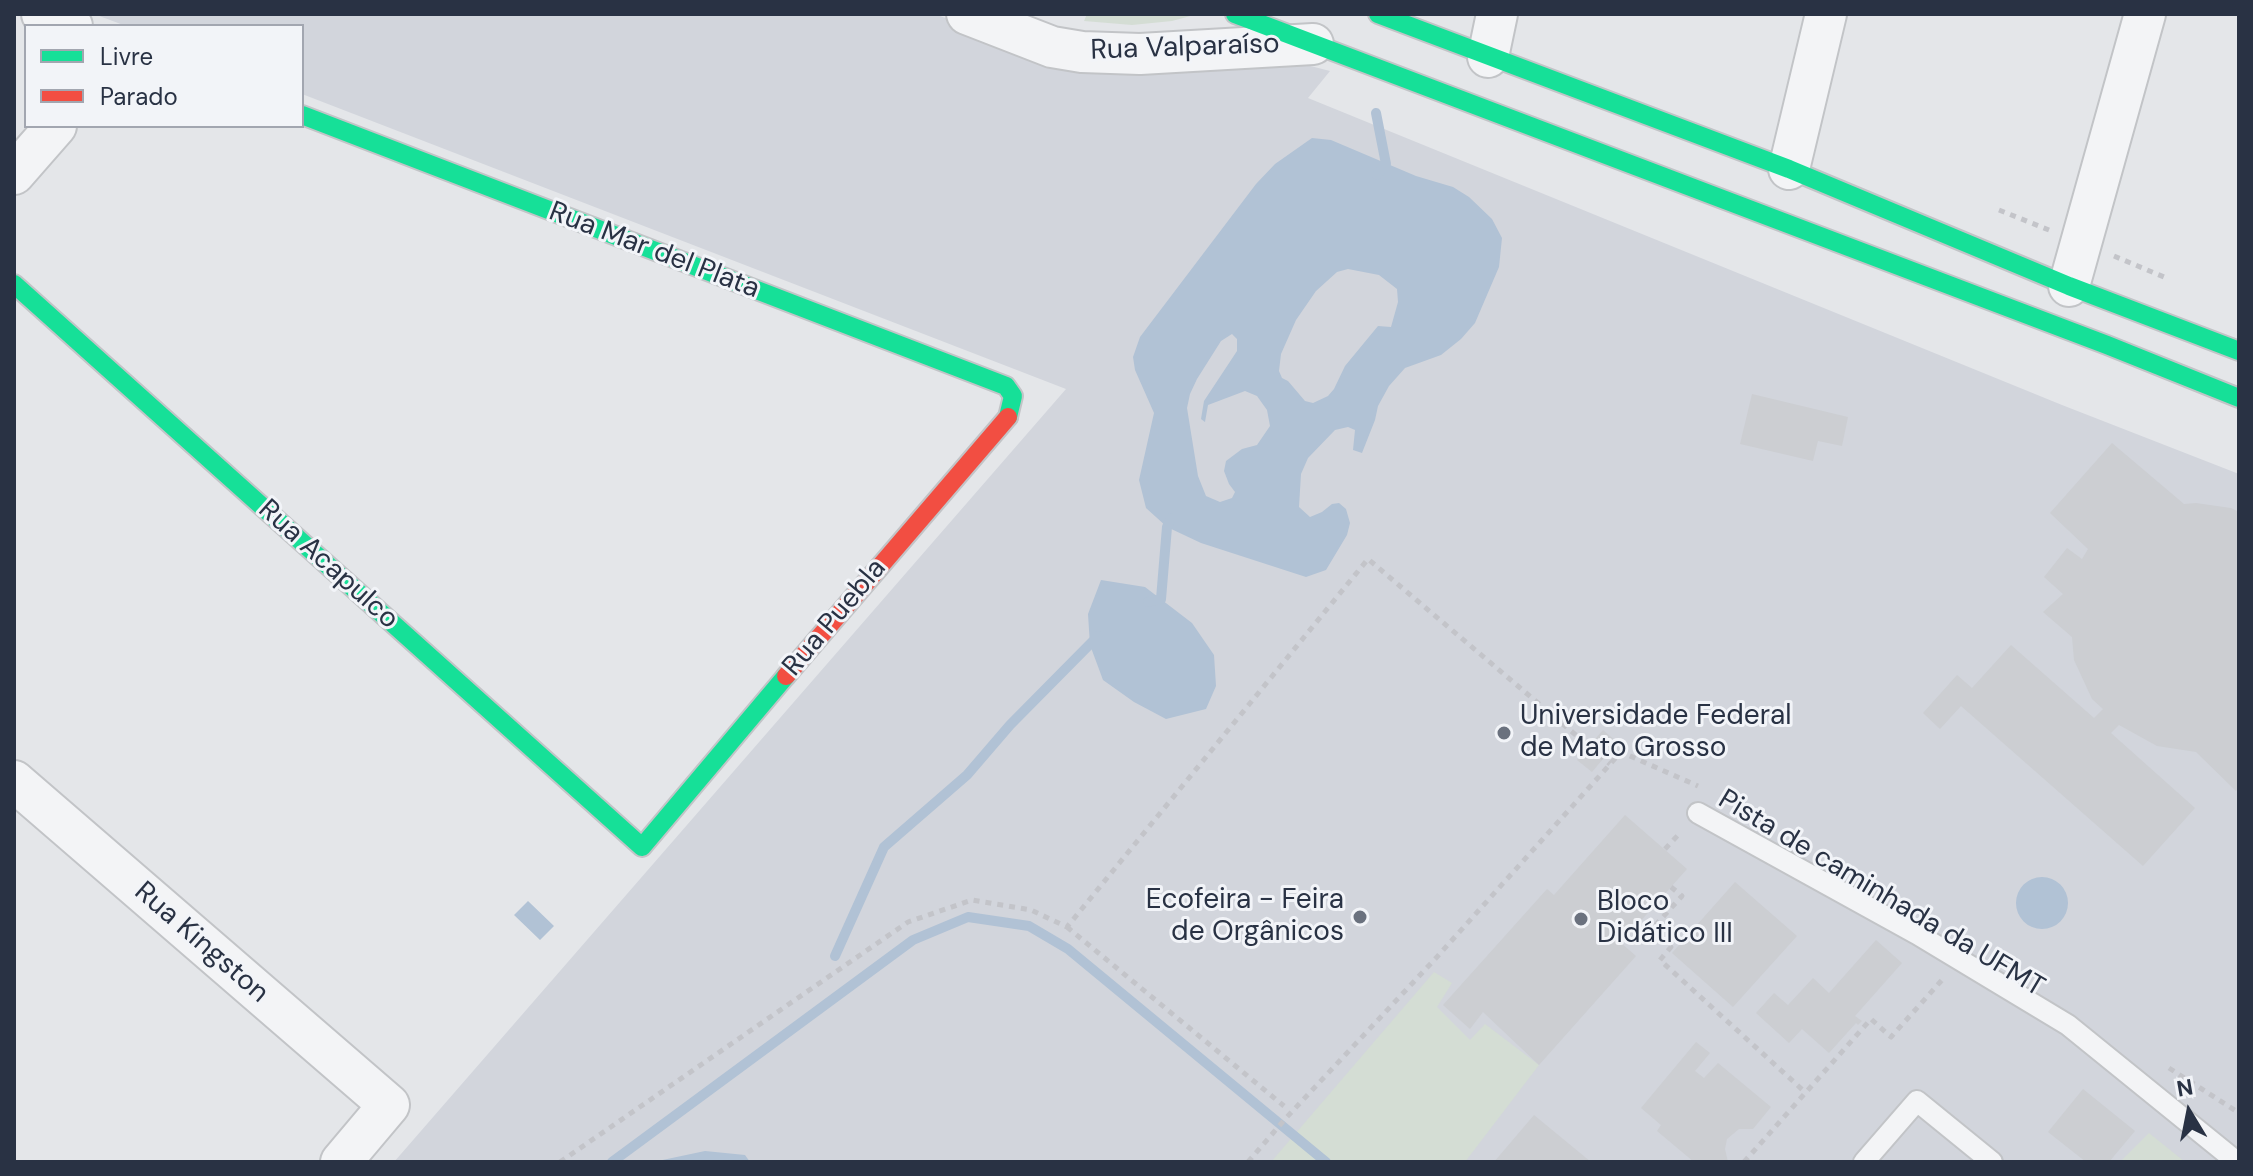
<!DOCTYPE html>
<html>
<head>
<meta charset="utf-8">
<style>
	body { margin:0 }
	#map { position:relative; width:2253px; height:1176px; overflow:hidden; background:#e4e6e9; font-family:"DM Sans",sans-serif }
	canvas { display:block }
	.frame { position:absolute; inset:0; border:16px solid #293244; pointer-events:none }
	.legend { position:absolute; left:24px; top:24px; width:280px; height:104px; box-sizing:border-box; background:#f2f4f8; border:2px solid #a2a6b0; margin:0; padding:10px 14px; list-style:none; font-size:24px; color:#293244 }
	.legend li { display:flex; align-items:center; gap:16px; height:40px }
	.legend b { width:40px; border:2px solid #a2a6b0 }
	.north { position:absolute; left:2149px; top:1072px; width:80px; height:80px; -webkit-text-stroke:6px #f2f4f8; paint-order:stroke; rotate:350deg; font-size:22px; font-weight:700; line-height:32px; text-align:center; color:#293244 }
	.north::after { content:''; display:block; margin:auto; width:28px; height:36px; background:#293244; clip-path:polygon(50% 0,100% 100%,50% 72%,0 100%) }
</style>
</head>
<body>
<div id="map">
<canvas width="2253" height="1176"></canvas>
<div class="frame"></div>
<ul class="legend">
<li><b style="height:10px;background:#16e098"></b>Livre</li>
<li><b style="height:10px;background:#f24e42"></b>Parado</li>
</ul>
<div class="north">N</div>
</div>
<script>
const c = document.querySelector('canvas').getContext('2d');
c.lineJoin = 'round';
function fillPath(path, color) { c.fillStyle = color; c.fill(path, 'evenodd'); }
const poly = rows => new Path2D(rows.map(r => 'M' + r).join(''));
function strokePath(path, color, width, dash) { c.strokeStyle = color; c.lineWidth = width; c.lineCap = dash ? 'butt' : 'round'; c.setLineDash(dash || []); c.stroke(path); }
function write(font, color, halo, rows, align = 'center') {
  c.font = font + ' "DM Sans",sans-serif'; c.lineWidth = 6; c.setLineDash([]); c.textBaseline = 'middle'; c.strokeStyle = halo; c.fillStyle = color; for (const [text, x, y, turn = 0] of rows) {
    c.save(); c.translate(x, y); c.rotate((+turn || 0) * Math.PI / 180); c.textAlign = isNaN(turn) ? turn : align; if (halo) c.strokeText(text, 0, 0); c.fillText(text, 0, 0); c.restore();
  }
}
fillPath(poly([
	[94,14,935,14,1069,66,1295,62,1330,71,1308,98,2062,405,2239,474,2239,1162,394,1162,1066,389,302,94,302,26,126,26]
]), '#d2d5dc');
fillPath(poly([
	[1087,14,1191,14,1194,15,1172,21,1132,25,1084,21],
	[1434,972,1452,983,1437,1007,1470,1040,1485,1024,1539,1065,1465,1162,1271,1162],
	[2149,1133,2185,1162,2120,1162]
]), '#d4ddd4');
fillPath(poly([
	[1312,138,1331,140,1416,176,1453,187,1469,197,1492,219,1502,238,1499,267,1475,323,1461,339,1441,355,1405,368,1389,386,1378,406,1375,420,1362,453,1353,450,1355,430,1348,427,1335,430,1308,458,1301,474,1299,507,1310,517,1322,512,1332,504,1339,503,1346,509,1350,523,1347,535,1326,570,1306,577,1201,543,1167,527,1146,508,1139,480,1154,413,1135,370,1133,357,1140,337,1256,184,1275,164],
	[1348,269,1379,275,1397,289,1398,302,1391,327,1378,326,1345,366,1334,389,1328,396,1313,403,1305,401,1288,381,1282,378,1279,371,1281,354,1296,320,1316,291,1337,272],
	[1232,334,1237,339,1237,351,1204,401,1201,419,1205,422,1208,405,1245,391,1257,396,1267,410,1270,426,1257,445,1242,449,1226,461,1224,471,1229,484,1235,492,1232,498,1220,502,1206,496,1198,476,1187,408,1190,394,1197,379,1221,341],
	[1101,580,1145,587,1192,623,1214,655,1216,686,1206,709,1166,719,1134,702,1103,680,1090,645,1088,614],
	'2016 903a26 26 0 1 1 52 0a26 26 0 1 1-52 0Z',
	[528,901,554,926,540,940,514,915],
	[705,1151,745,1155,750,1162,653,1162]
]), '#b1c2d5');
strokePath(poly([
	[1376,113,1386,164,1377,175],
	[1148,602,1161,599,1167,527,1171,518],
	[835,956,884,847,967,775,1010,725,1098,636],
	[612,1162,913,940,968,917,1029,926,1068,949,1326,1162]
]), '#b1c2d5', 10);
fillPath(poly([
	[1752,394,1848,417,1842,446,1818,441,1813,461,1740,444],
	[2112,443,2184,504,2196,503,2231,508,2239,512,2239,786,2236,791,2196,752,2157,746,2119,725,2111,733,2195,808,2143,866,1961,706,1940,729,1923,713,1957,675,1972,688,2011,645,2094,718,2103,709,2092,699,2074,660,2072,637,2043,612,2063,594,2044,577,2067,548,2082,559,2088,549,2050,513],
	[1603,730,1617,742,1592,772,1577,760],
	[1625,815,1687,869,1621,943,1636,956,1539,1065,1483,1012,1470,1029,1443,1005,1547,889,1554,895],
	[1735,882,1797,936,1733,1007,1672,953],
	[1876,940,1902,963,1855,1016,1862,1021,1858,1025,1856,1023,1829,1053,1802,1029,1789,1043,1756,1013,1774,993,1788,1005,1813,978,1829,993],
	[1696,1042,1710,1053,1695,1071,1704,1078,1718,1063,1771,1107,1753,1129,1739,1129,1727,1139,1725,1149,1728,1162,1694,1162,1657,1131,1661,1125,1641,1108],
	[2083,1089,2135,1131,2109,1162,2086,1162,2048,1132],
	[1534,1115,1591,1162,1494,1162]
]), '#ccced2');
const lane = poly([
	[1698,813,1917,934,2068,1025,2237,1162],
	[1864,1162,1917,1101,1992,1162]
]);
const street = poly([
	[42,14,72,26],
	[967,14,1052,47,1082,52,1140,54,1313,44],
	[1488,57,1497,14],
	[1789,169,1826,14],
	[14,174,56,126],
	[2069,286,2145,14],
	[14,781,389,1105,341,1162]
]);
const fast = poly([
	[1235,14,2107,345,2239,398],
	[1378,14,1789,169,2069,286,2239,351],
	[302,115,1006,386,1013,396,1008,417],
	[14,284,642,847,786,676]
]);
const jam = poly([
	[786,676,1008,417]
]);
strokePath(lane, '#c2c4c7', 24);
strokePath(street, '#c2c4c7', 44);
strokePath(fast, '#c2c4c7', 22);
strokePath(jam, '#c2c4c7', 22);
strokePath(poly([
	[1999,210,2049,230],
	[2114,256,2164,277],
	[1665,849,1680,833],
	[1671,887,1682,896,1652,929,1671,947,1660,960,1806,1093],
	[1067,927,1284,1106],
	[2169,1068,2239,1113],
	[560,1162,908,922,972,900,1031,910,1067,927,1368,559,1610,764],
	[1248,1162,1286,1118,1436,958,1621,752,1698,786],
	[1744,1162,1871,1019,1891,1037,1942,980]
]), '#c3c4c9', 5, [6, 6]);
strokePath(lane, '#f3f4f6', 20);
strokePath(street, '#f3f4f6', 40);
strokePath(fast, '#16e098', 18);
strokePath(jam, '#f24e42', 18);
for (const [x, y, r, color] of [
	[1504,733,8,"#6a717e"],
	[1360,917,8,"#6a717e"],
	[1581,919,8,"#6a717e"]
]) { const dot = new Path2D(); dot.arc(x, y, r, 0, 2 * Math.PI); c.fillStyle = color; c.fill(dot); strokePath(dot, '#f2f4f8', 3); }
write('28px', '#293244', '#f2f4f8', [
	["Rua Valparaíso",1185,48,-2],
	["Rua Mar del Plata",654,251,21],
	["Rua Acapulco",328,565,42],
	["Rua Puebla",835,618,-50],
	["Pista de caminhada da UFMT",1881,894,31],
	["Rua Kingston",201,943,41]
]);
write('28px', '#293244', '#f2f4f8', [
	["Universidade Federal",1520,717],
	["de Mato Grosso",1520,749],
	["Ecofeira - Feira",1344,901,"right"],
	["de Orgânicos",1344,933,"right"],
	["Bloco",1597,903],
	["Didático III",1597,935]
], 'left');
</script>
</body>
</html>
